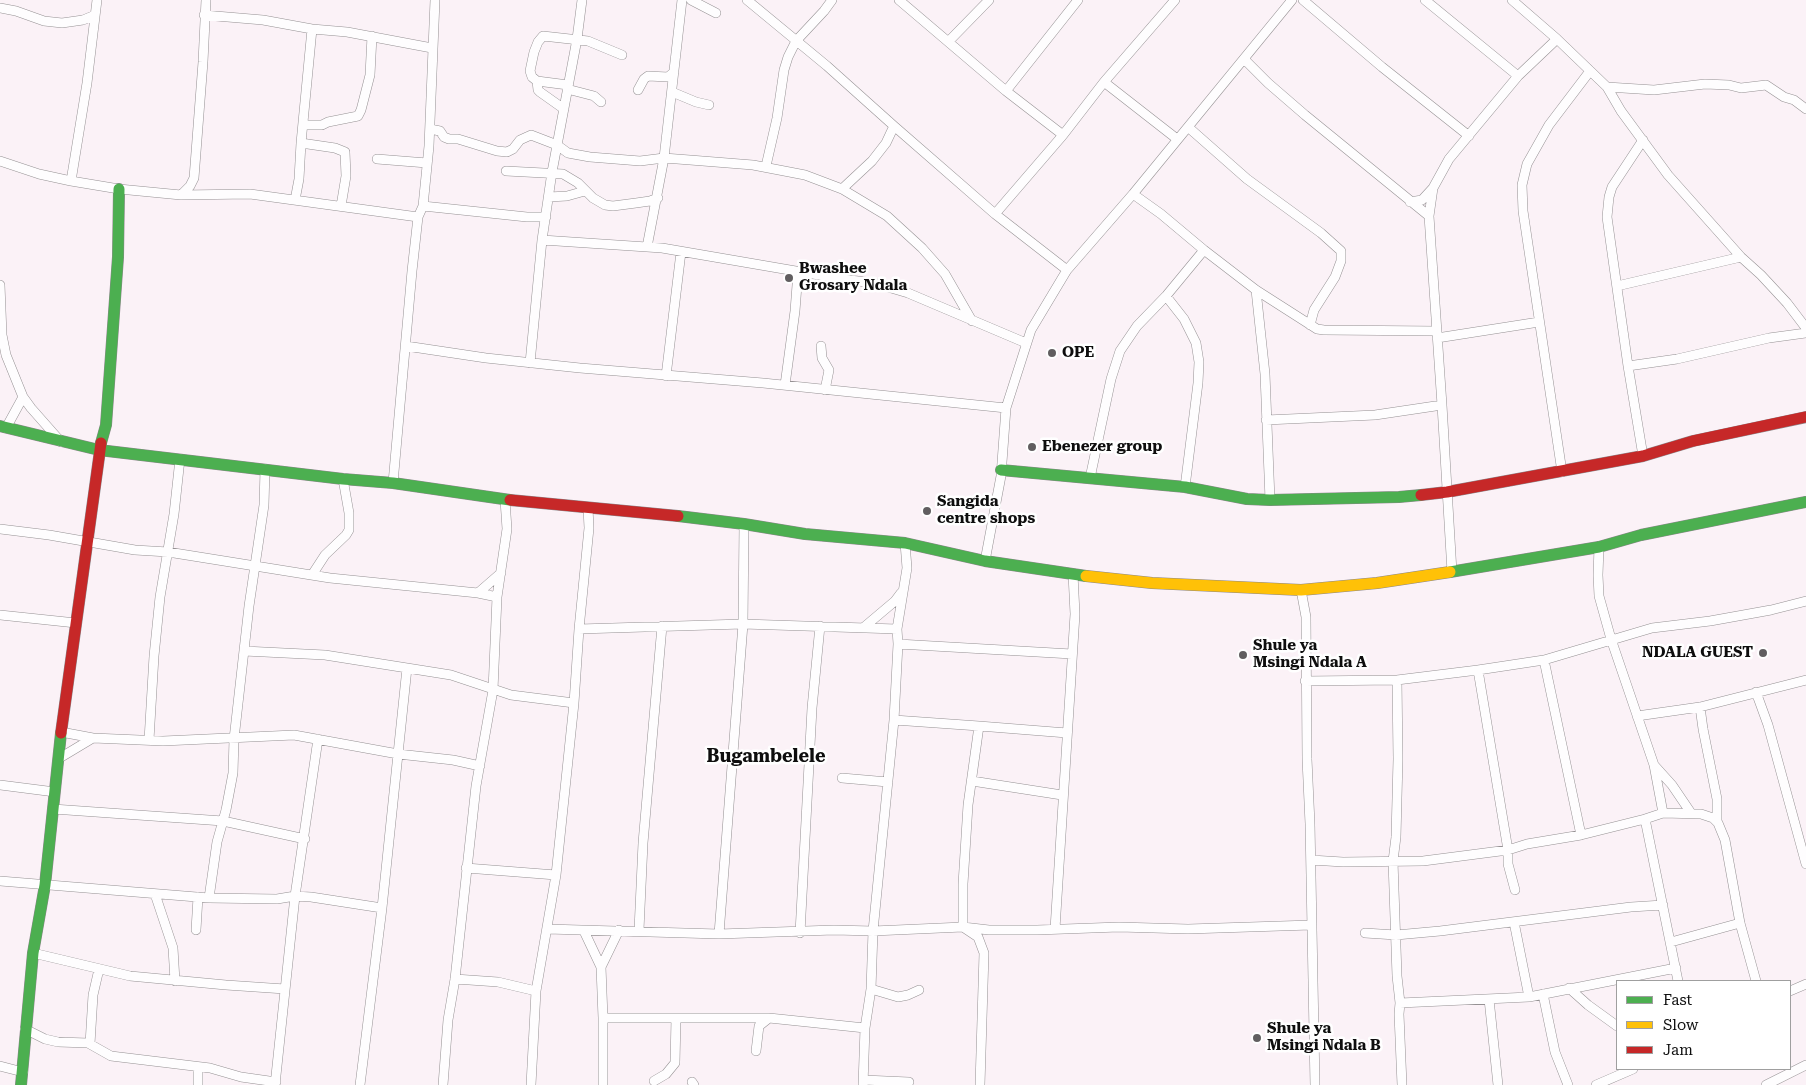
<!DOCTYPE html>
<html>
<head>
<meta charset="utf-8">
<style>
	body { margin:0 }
	#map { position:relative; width:1806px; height:1085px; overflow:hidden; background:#fbf2f7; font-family:"Roboto Serif",serif }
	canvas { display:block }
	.legend { position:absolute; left:1616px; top:980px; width:175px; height:90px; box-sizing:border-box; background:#fff; border:1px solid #9f9f9f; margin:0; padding:6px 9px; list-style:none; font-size:15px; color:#0e0e0e }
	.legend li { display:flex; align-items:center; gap:10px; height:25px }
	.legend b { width:25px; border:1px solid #9f9f9f }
</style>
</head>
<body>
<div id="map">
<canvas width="1806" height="1085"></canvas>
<ul class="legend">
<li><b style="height:6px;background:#4caf50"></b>Fast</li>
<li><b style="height:6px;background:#ffc107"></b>Slow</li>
<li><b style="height:6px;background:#c62828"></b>Jam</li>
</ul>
</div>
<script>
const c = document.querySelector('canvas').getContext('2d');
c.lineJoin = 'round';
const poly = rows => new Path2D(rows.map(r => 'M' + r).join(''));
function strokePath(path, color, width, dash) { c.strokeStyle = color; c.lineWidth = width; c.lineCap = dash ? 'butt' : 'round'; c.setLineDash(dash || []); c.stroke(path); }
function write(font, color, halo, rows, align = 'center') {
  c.font = font + ' "Roboto Serif",serif'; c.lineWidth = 5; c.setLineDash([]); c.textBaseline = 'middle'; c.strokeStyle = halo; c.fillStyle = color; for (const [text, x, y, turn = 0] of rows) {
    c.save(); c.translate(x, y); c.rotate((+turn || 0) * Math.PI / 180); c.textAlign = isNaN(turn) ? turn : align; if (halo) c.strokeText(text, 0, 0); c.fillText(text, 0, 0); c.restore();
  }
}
const street = poly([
	[691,0,716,13],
	[747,0,827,66,894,126,995,214,1067,270],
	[899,0,1006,91,1063,135],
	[1303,0,1382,67,1469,136],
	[1425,0,1518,76],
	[1512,0,1557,39,1607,87,1621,111,1668,175,1741,257,1761,275,1787,303,1806,328],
	[0,8,16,11,44,21,62,23,83,20,95,15],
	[204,15,263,20,312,29,347,32,432,48],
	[949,41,989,0],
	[1244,59,1268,83,1305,115,1429,216],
	[537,81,538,90,540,92,564,109],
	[1104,82,1177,139],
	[568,85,537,81,532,77,530,71,534,52,538,42,543,36,588,41,622,55],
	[1607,87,1654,90,1705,84,1729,85,1741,88,1766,85,1784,97,1794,100,1806,109],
	[567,89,594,96,601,102],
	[638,90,644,79,648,76,668,77,674,72],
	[1006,91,1078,0],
	[672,92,696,102,709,105],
	[303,125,322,125,328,122,358,116,361,110,370,75,372,36],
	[1188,127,1247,179,1321,233,1341,251,1341,261,1335,277,1314,310,1310,325],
	[430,129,440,131,444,137,449,139,458,139,497,151,507,152,513,149,520,140,531,135,557,145,568,153,590,157,640,161,664,158,690,160,753,165,805,175,842,189,887,216,922,248,945,274,972,321],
	[1643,140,1612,187,1609,197,1607,217,1628,366,1643,456],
	[301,143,335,148,345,152,346,176,341,206],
	[377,159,427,163],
	[0,161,39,174,71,181,119,189,181,195,250,194,418,217],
	[766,166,777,118,784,70,788,57,796,41,824,11,832,0],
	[506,171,563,174,578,183,593,198,605,205,613,206,636,203,650,201,658,198],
	[71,181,87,83,97,0],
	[842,189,872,161,886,143,894,126],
	[1133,194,1161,214,1204,250,1256,290,1317,329,1324,330,1437,331],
	[181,195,190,186,194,178,203,62,206,0],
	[549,197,567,196,585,191],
	[295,200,299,179,301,143,312,29],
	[1410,202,1422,200,1433,188],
	[423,206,527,217,546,217],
	[995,214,1063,135,1104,82,1175,0],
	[542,240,662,248,842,279,874,283,908,293,1026,343],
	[647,247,664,158,682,0],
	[0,285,2,335,6,355,23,397,31,408,61,442],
	[1617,286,1741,257],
	[1256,290,1265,374,1270,500],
	[1166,296,1184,319,1196,343,1199,362,1198,383,1185,487],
	[1437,338,1539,322],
	[406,346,486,358,580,368,763,383,1006,408],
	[821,346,822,358,829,370,825,390],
	[530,363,542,240,552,172,577,39,582,0],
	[1628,366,1677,359,1769,338,1806,333],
	[666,376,681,252],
	[785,385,795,311,798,272],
	[1266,420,1375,415,1442,405],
	[6,428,23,397],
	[1562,472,1523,211,1522,185,1527,164,1549,125,1590,71],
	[1090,478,1111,379,1120,351,1137,326,1166,296,1204,250],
	[393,483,412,271,418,217,423,206,429,146,435,0],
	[0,529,49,535,135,550,168,552,330,578,478,593,497,597],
	[1599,547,1598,575,1599,596,1611,639,1654,765,1663,813],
	[985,561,1001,476,1006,408,1031,330,1067,270,1133,194,1292,0],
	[1452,572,1442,405,1429,216,1433,188,1449,159,1518,76,1557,39],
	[312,575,325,555,346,535,349,530,349,513,343,479],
	[1301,590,1306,617,1307,759,1310,824,1315,1085],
	[478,593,501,573],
	[0,615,76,623],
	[863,628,895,601,901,593],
	[579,629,743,624,897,629],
	[898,644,1072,654],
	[244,651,325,655,407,668],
	[1544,660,1581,835],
	[1478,670,1508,850,1508,864,1515,890],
	[1397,680,1398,759,1396,837,1393,861,1397,976,1400,1003,1399,1014,1402,1085],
	[1305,681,1397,680,1478,670,1544,660,1652,628,1710,621,1771,610,1806,601],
	[1756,692,1768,725,1806,864],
	[1700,707,1703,729,1717,799,1717,822],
	[1637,716,1700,707,1806,680],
	[894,720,979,726,968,805,963,884,963,927,978,937,984,953,980,1085],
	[979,726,1067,733],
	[61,732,93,738,163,741,294,735,398,754,407,668,451,675,511,695,574,703],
	[149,740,154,656,160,597,174,514,180,459],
	[58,759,93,738],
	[1654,765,1672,785,1691,813],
	[842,778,888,782],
	[972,781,1062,795],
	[0,785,55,792],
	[53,809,223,821,305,839],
	[1645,819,1678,981],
	[1311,860,1343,862,1423,861,1508,850,1527,844,1581,835,1645,819,1663,813,1701,814,1713,818,1718,823,1725,840,1740,923,1756,981],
	[466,868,556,875],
	[0,881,209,898,277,899,295,896,311,897,382,908],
	[155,894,173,948,175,981],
	[209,898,217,842,226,810,233,773,234,739,249,606,264,505,265,469],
	[1514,922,1529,997],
	[547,929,719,934,834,930,873,931,963,927,989,930,1037,930,1119,927,1188,929,1311,925],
	[1055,929,1075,614,1073,574],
	[196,930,198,897],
	[639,930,643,843,662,626],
	[584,931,601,967,603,1018,603,1085],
	[800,933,812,708,820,626],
	[1365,933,1396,935,1440,931,1631,907,1663,905],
	[719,934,743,624,744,524],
	[1671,942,1740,923],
	[33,953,130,976,226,985,285,989],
	[601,967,619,930],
	[455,979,498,982,536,991],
	[1569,988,1588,1005,1617,1026],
	[871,989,898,997,908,995,919,990],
	[1790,991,1806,984],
	[1543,994,1555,1052,1568,1085],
	[1489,999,1498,1085],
	[1400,1003,1529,997,1676,968],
	[603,1018,769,1018,865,1028,871,989,873,931,894,720,898,644,897,629,907,568,905,543],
	[25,1029,45,1039,58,1042,88,1043,111,1056,210,1068,241,1077,276,1082],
	[90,1044,93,995,99,969],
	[756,1051,759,1026,769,1018],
	[0,1066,23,1072],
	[198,1067,198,1085],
	[864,1080,909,1082],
	[654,1081,666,1074,675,1063,676,1018],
	[692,1082,694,1085],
	[275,1085,295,896,318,739],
	[360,1085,382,908,398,754,453,760,480,766],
	[443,1085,448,1020,455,979,476,786,493,690,497,597,507,529,505,500],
	[531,1085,536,991,556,875,574,703,579,629,589,528,588,508],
	[863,1085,865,1028],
	[1596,1085,1633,1069],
	[1766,1085,1806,1065]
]);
const fast = poly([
	[0,426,99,450,343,479,393,483,510,500],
	[101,443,106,425,118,257,119,189],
	[1001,470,1185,487,1247,499,1270,500,1399,497,1421,495],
	[678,516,744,524,805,534,905,543,985,561,1086,576],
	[1450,572,1599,547,1641,535,1806,502],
	[21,1085,33,953,45,885,61,733]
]);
const slow = poly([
	[1086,576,1152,583,1301,590,1377,583,1450,572]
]);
const jam = poly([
	[1421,495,1447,492,1643,456,1693,441,1806,417],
	[510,500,678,516],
	[61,733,101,443]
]);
strokePath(street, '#959193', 10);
strokePath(fast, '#8b878a', 12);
strokePath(slow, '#8b878a', 12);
strokePath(jam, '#8b878a', 12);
strokePath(street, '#fefdfe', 9);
strokePath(fast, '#4caf50', 11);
strokePath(slow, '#ffc107', 11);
strokePath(jam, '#c62828', 11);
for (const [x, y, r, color] of [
	[789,278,5,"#615e60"],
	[1052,353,5,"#615e60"],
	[1032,447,5,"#615e60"],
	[927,511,5,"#615e60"],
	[1763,653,5,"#615e60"],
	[1243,655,5,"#615e60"],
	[1257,1038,5,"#615e60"]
]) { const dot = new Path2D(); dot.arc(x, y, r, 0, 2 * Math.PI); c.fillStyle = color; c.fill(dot); strokePath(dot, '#fff', 2); }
write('bold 15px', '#0e0e0e', '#fff', [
	["Bwashee",799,269],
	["Grosary Ndala",799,286],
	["OPE",1062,353],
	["Ebenezer group",1042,447],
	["Sangida",937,502],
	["centre shops",937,519],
	["Shule ya",1253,646],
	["Msingi Ndala A",1253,663],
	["NDALA GUEST",1753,653,"right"],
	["Shule ya",1267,1029],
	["Msingi Ndala B",1267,1046]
], 'left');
write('bold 18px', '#0e0e0e', '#fff', [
	["Bugambelele",766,757]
]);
</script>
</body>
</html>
